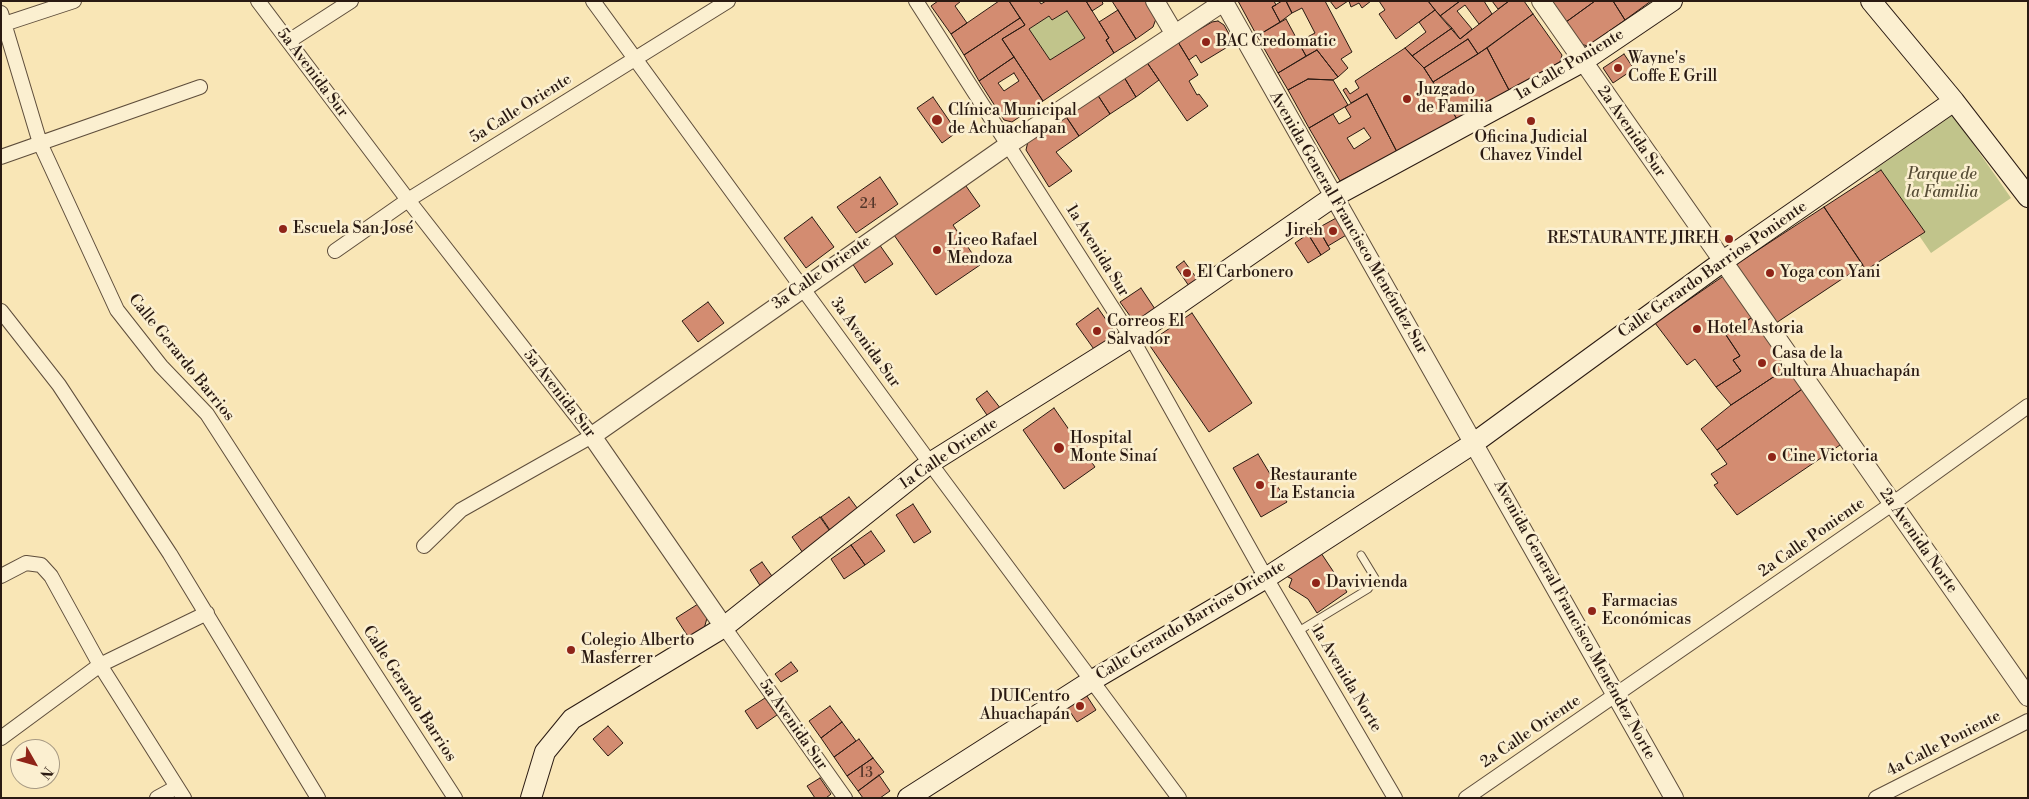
<!DOCTYPE html>
<html>
<head>
<meta charset="utf-8">
<style>
	body { margin:0 }
	#map { position:relative; width:2029px; height:799px; overflow:hidden; background:#f9e6b6; font-family:"Libre Bodoni",serif }
	canvas { display:block }
	.frame { position:absolute; inset:0; border:2px solid #2a1a12; pointer-events:none }
	.north { position:absolute; left:10px; top:739px; width:50px; height:50px; box-sizing:border-box; background:#fbefd0; border:1px solid #a79a84; border-radius:50%; rotate:128deg; font-size:14px; font-weight:700; line-height:20px; text-align:center; color:#2a1a12 }
	.north::after { content:''; display:block; margin:auto; width:18px; height:22px; background:#8f2418; clip-path:polygon(50% 0,100% 100%,50% 72%,0 100%) }
</style>
</head>
<body>
<div id="map">
<canvas width="2029" height="799"></canvas>
<div class="frame"></div>
<div class="north">N</div>
</div>
<script>
const c = document.querySelector('canvas').getContext('2d');
c.lineJoin = 'round';
function fillPath(path, color) { c.fillStyle = color; c.fill(path, 'evenodd'); }
const poly = rows => new Path2D(rows.map(r => 'M' + r).join(''));
function strokePath(path, color, width, dash) { c.strokeStyle = color; c.lineWidth = width; c.lineCap = dash ? 'butt' : 'round'; c.setLineDash(dash || []); c.stroke(path); }
function write(font, color, halo, rows, align = 'center') {
  c.font = font + ' "Libre Bodoni",serif'; c.lineWidth = 5; c.setLineDash([]); c.textBaseline = 'middle'; c.strokeStyle = halo; c.fillStyle = color; for (const [text, x, y, turn = 0] of rows) {
    c.save(); c.translate(x, y); c.rotate((+turn || 0) * Math.PI / 180); c.textAlign = isNaN(turn) ? turn : align; if (halo) c.strokeText(text, 0, 0); c.fillText(text, 0, 0); c.restore();
  }
}
fillPath(poly([
	[1067,11,1085,38,1050,60,1029,29,1049,16,1052,20],
	[1953,115,2011,198,1931,253,1874,170]
]), '#c1c48b');
const building = poly([
	[938,1,961,1,955,6,967,23,951,34,931,6,938,1],
	[999,1,1009,1,1020,18,964,55,951,34,999,1],
	[1009,1,1039,1,1041,4,1046,1,1086,1,1109,38,1106,40,1114,53,1043,101,1002,39,1025,25,1009,1],
	[1067,11,1085,38,1050,60,1029,29,1049,16,1052,20,1067,11],
	[1086,1,1102,1,1103,4,1092,11,1086,1],
	[1112,1,1148,1,1157,16,1153,27,1136,39,1112,1],
	[1238,1,1274,1,1276,5,1272,7,1280,22,1257,36,1238,1],
	[1282,1,1286,1,1292,13,1280,22,1272,7,1282,1],
	[1286,1,1325,1,1352,52,1341,59,1348,68,1338,77,1317,50,1306,56,1298,42,1315,33,1302,8,1292,13,1286,1],
	[1330,1,1348,1,1336,9,1330,1],
	[1349,1,1371,1,1362,8,1359,3,1351,7,1349,1],
	[1379,1,1428,1,1435,10,1396,39,1379,14,1385,10,1379,1],
	[1428,1,1460,1,1440,16,1428,1],
	[1460,1,1484,1,1492,14,1479,24,1465,5,1457,11,1472,29,1460,39,1440,16,1460,1],
	[1492,1,1509,1,1498,9,1492,1],
	[1509,1,1524,1,1533,14,1478,54,1468,39,1424,68,1412,56,1452,28,1460,39,1509,1],
	[1552,1,1595,1,1566,22,1552,1],
	[1595,1,1613,1,1625,20,1588,46,1580,44,1566,22,1595,1],
	[1613,1,1651,1,1625,20,1613,1],
	[1118,10,1136,39,1114,53,1106,40,1109,38,1099,22,1118,10],
	[1435,10,1452,28,1412,56,1405,48,1426,32,1419,22,1435,10],
	[1533,14,1562,55,1560,62,1509,90,1487,48,1533,14],
	[1020,18,1025,25,1002,39,1014,57,979,81,964,55,1020,18],
	[1286,19,1306,56,1278,73,1257,36,1286,19],
	[1218,21,1224,25,1234,43,1201,63,1196,55,1189,60,1178,42,1212,22,1218,21],
	[1468,39,1478,54,1433,82,1424,68,1468,39],
	[1178,42,1198,75,1189,81,1197,95,1199,94,1208,106,1187,121,1146,61,1178,42],
	[1405,48,1424,68,1457,119,1397,152,1367,94,1351,103,1343,90,1346,88,1350,94,1359,88,1355,81,1405,48],
	[1487,48,1509,90,1457,119,1433,82,1487,48],
	[1317,50,1338,77,1333,80,1308,79,1288,90,1278,73,1317,50],
	[1624,54,1634,69,1613,83,1603,68,1624,54],
	[1014,57,1043,101,1012,122,1004,120,979,81,1014,57],
	[1014,73,1019,81,1004,91,998,83,1014,73],
	[1146,61,1159,80,1136,97,1124,77,1146,61],
	[1124,77,1136,97,1110,114,1097,94,1124,77],
	[1308,79,1333,80,1348,105,1309,128,1288,90,1308,79],
	[1097,94,1110,114,1079,136,1065,115,1097,94],
	[1367,94,1397,152,1340,181,1309,128,1333,114,1339,124,1351,117,1345,107,1367,94],
	[1364,128,1371,138,1354,149,1347,138,1364,128],
	[933,97,957,132,942,143,917,108,933,97],
	[1065,115,1079,136,1056,152,1072,171,1049,187,1026,150,1028,141,1065,115],
	[1881,170,1925,232,1866,270,1824,207,1881,170],
	[880,177,898,204,856,233,837,207,880,177],
	[966,186,980,206,953,225,980,265,936,295,894,235,966,186],
	[1824,207,1863,265,1776,323,1735,265,1824,207],
	[812,217,834,247,806,268,784,238,812,217],
	[1338,217,1348,234,1328,246,1318,228,1338,217],
	[1318,228,1330,249,1321,255,1308,234,1318,228],
	[1308,234,1321,255,1308,263,1295,243,1308,234],
	[879,244,893,264,865,283,852,263,879,244],
	[1184,261,1198,280,1189,286,1176,267,1184,261],
	[1725,275,1754,316,1726,335,1740,356,1733,360,1741,371,1716,387,1695,359,1687,365,1655,323,1725,275],
	[1141,288,1157,312,1135,323,1120,302,1141,288],
	[708,302,724,323,698,342,682,321,708,302],
	[1098,308,1118,337,1096,352,1076,324,1098,308],
	[1192,313,1252,403,1209,432,1148,343,1192,313],
	[1754,316,1790,366,1731,405,1716,387,1741,371,1733,360,1740,356,1726,335,1754,316],
	[1790,366,1805,387,1717,450,1701,429,1731,405,1790,366],
	[1805,387,1843,443,1737,515,1714,485,1718,483,1711,474,1727,464,1717,450,1805,387],
	[987,391,1001,409,989,418,976,399,987,391],
	[1054,408,1095,467,1064,489,1023,430,1054,408],
	[1258,454,1287,502,1261,517,1233,468,1258,454],
	[849,497,863,516,834,536,821,517,849,497],
	[913,504,931,532,914,543,896,515,913,504],
	[820,517,834,537,805,556,792,537,820,517],
	[871,531,885,551,865,565,851,545,871,531],
	[851,545,865,565,844,579,831,559,851,545],
	[1321,553,1347,592,1317,613,1308,599,1289,587,1292,579,1286,576,1321,553],
	[762,562,774,579,761,587,750,570,762,562],
	[698,604,707,618,704,629,689,638,676,618,698,604],
	[791,662,798,671,781,682,775,674,791,662],
	[1083,690,1096,710,1077,722,1064,703,1083,690],
	[765,698,777,715,757,729,745,711,765,698],
	[830,706,842,722,821,738,809,721,830,706],
	[842,722,856,741,834,757,821,738,842,722],
	[608,726,623,743,608,756,593,739,608,726],
	[859,739,873,758,847,776,834,757,859,739],
	[873,758,884,772,858,791,847,776,873,758],
	[879,775,890,791,880,798,863,798,858,791,879,775],
	[820,778,831,794,826,798,815,798,807,786,820,778]
]);
fillPath(building, '#d38c71');
strokePath(building, '#2a1a12', 1);
const service = poly([
	[1297,632,1368,589,1375,578,1361,555]
]);
const minor = poly([
	[258,1,408,200,592,436,461,510,424,546],
	[593,1,930,463,1179,798],
	[916,1,1131,337,1266,578,1395,798],
	[1,13,40,143,117,310,161,366,207,414,455,798],
	[1,25,74,1],
	[289,41,351,1],
	[1,157,200,87],
	[335,251,408,200,728,1],
	[1,311,59,385,170,554,318,798],
	[1,576,26,563,41,565,51,576,100,665,184,798],
	[724,627,845,798],
	[1,738,100,665,207,613],
	[157,798,177,787],
	[1466,798,1892,504,2028,406],
	[1876,798,2028,721]
]);
const tertiary = poly([
	[1155,1,1174,33],
	[1541,1,2028,697],
	[1224,2,1674,798],
	[724,627,592,436,1008,145,1225,1]
]);
const secondary = poly([
	[1871,1,1954,101,2028,197],
	[531,798,545,752,572,719,724,627,930,463,1131,337,1333,197,1582,62,1672,1],
	[908,798,1091,681,1266,578,1474,443,1722,262,1954,101]
]);
strokePath(service, '#5e4d3b', 9);
strokePath(minor, '#5e4d3b', 16);
strokePath(tertiary, '#5e4d3b', 20);
strokePath(secondary, '#2a1a12', 22);
strokePath(service, '#fbefd0', 7);
strokePath(minor, '#fbefd0', 14);
strokePath(tertiary, '#fbefd0', 18);
strokePath(secondary, '#fbefd0', 20);
for (const [x, y, r, color] of [
	[1206,42,5,"#8f2418"],
	[1618,68,5,"#8f2418"],
	[1407,99,5,"#8f2418"],
	[937,120,6,"#8f2418"],
	[1531,121,5,"#8f2418"],
	[283,229,5,"#8f2418"],
	[1333,231,5,"#8f2418"],
	[1729,239,5,"#8f2418"],
	[937,250,5,"#8f2418"],
	[1187,273,5,"#8f2418"],
	[1770,273,5,"#8f2418"],
	[1697,329,5,"#8f2418"],
	[1097,331,5,"#8f2418"],
	[1762,363,5,"#8f2418"],
	[1059,448,6,"#8f2418"],
	[1772,457,5,"#8f2418"],
	[1260,485,5,"#8f2418"],
	[1316,583,5,"#8f2418"],
	[1592,611,5,"#8f2418"],
	[571,650,5,"#8f2418"],
	[1080,706,5,"#8f2418"]
]) { const dot = new Path2D(); dot.arc(x, y, r, 0, 2 * Math.PI); c.fillStyle = color; c.fill(dot); strokePath(dot, '#fbefd0', 2); }
write('14px', '#54362a', null, [
	["24",868,205],
	["13",866,774]
]);
write('16px', '#2a1a12', '#fbefd0', [
	["BAC Credomatic",1216,42],
	["Wayne's",1628,59],
	["Coffe E Grill",1628,77],
	["Juzgado",1417,90],
	["de Familia",1417,108],
	["Clínica Municipal",948,111],
	["de Achuachapan",948,129],
	["Oficina Judicial",1531,138,"center"],
	["Chavez Vindel",1531,156,"center"],
	["Escuela San José",293,229],
	["Jireh",1323,231,"right"],
	["RESTAURANTE JIREH",1719,239,"right"],
	["Liceo Rafael",947,241],
	["Mendoza",947,259],
	["El Carbonero",1197,273],
	["Yoga con Yani",1780,273],
	["Correos El",1107,322],
	["Salvador",1107,340],
	["Hotel Astoria",1707,329],
	["Casa de la",1772,354],
	["Cultura Ahuachapán",1772,372],
	["Hospital",1070,439],
	["Monte Sinaí",1070,457],
	["Cine Victoria",1782,457],
	["Restaurante",1270,476],
	["La Estancia",1270,494],
	["Davivienda",1326,583],
	["Farmacias",1602,602],
	["Económicas",1602,620],
	["Colegio Alberto",581,641],
	["Masferrer",581,659],
	["DUICentro",1070,697,"right"],
	["Ahuachapán",1070,715,"right"]
], 'left');
write('16px', '#2a1a12', '#fbefd0', [
	["1a Calle Poniente",1570,65,-31],
	["5a Avenida Sur",312,73,53],
	["5a Calle Oriente",521,109,-32],
	["2a Avenida Sur",1631,132,55],
	["Avenida General Francisco Menéndez Sur",1348,223,60],
	["1a Avenida Sur",1097,251,58],
	["Calle Gerardo Barrios Poniente",1713,270,-35],
	["3a Calle Oriente",822,273,-35],
	["3a Avenida Sur",865,343,54],
	["Calle Gerardo Barrios",181,358,51],
	["5a Avenida Sur",559,394,52],
	["1a Calle Oriente",949,454,-34],
	["2a Calle Poniente",1812,538,-35],
	["2a Avenida Norte",1918,541,55],
	["Avenida General Francisco Menéndez Norte",1574,620,61],
	["Calle Gerardo Barrios Oriente",1191,621,-31],
	["1a Avenida Norte",1346,679,59],
	["Calle Gerardo Barrios",409,694,57],
	["5a Avenida Sur",793,725,55],
	["2a Calle Oriente",1531,732,-34],
	["4a Calle Poniente",1944,744,-27]
]);
write('italic 16px', '#574d36', '#fbefd0', [
	["Parque de",1942,175],
	["la Familia",1942,193]
]);
</script>
</body>
</html>
